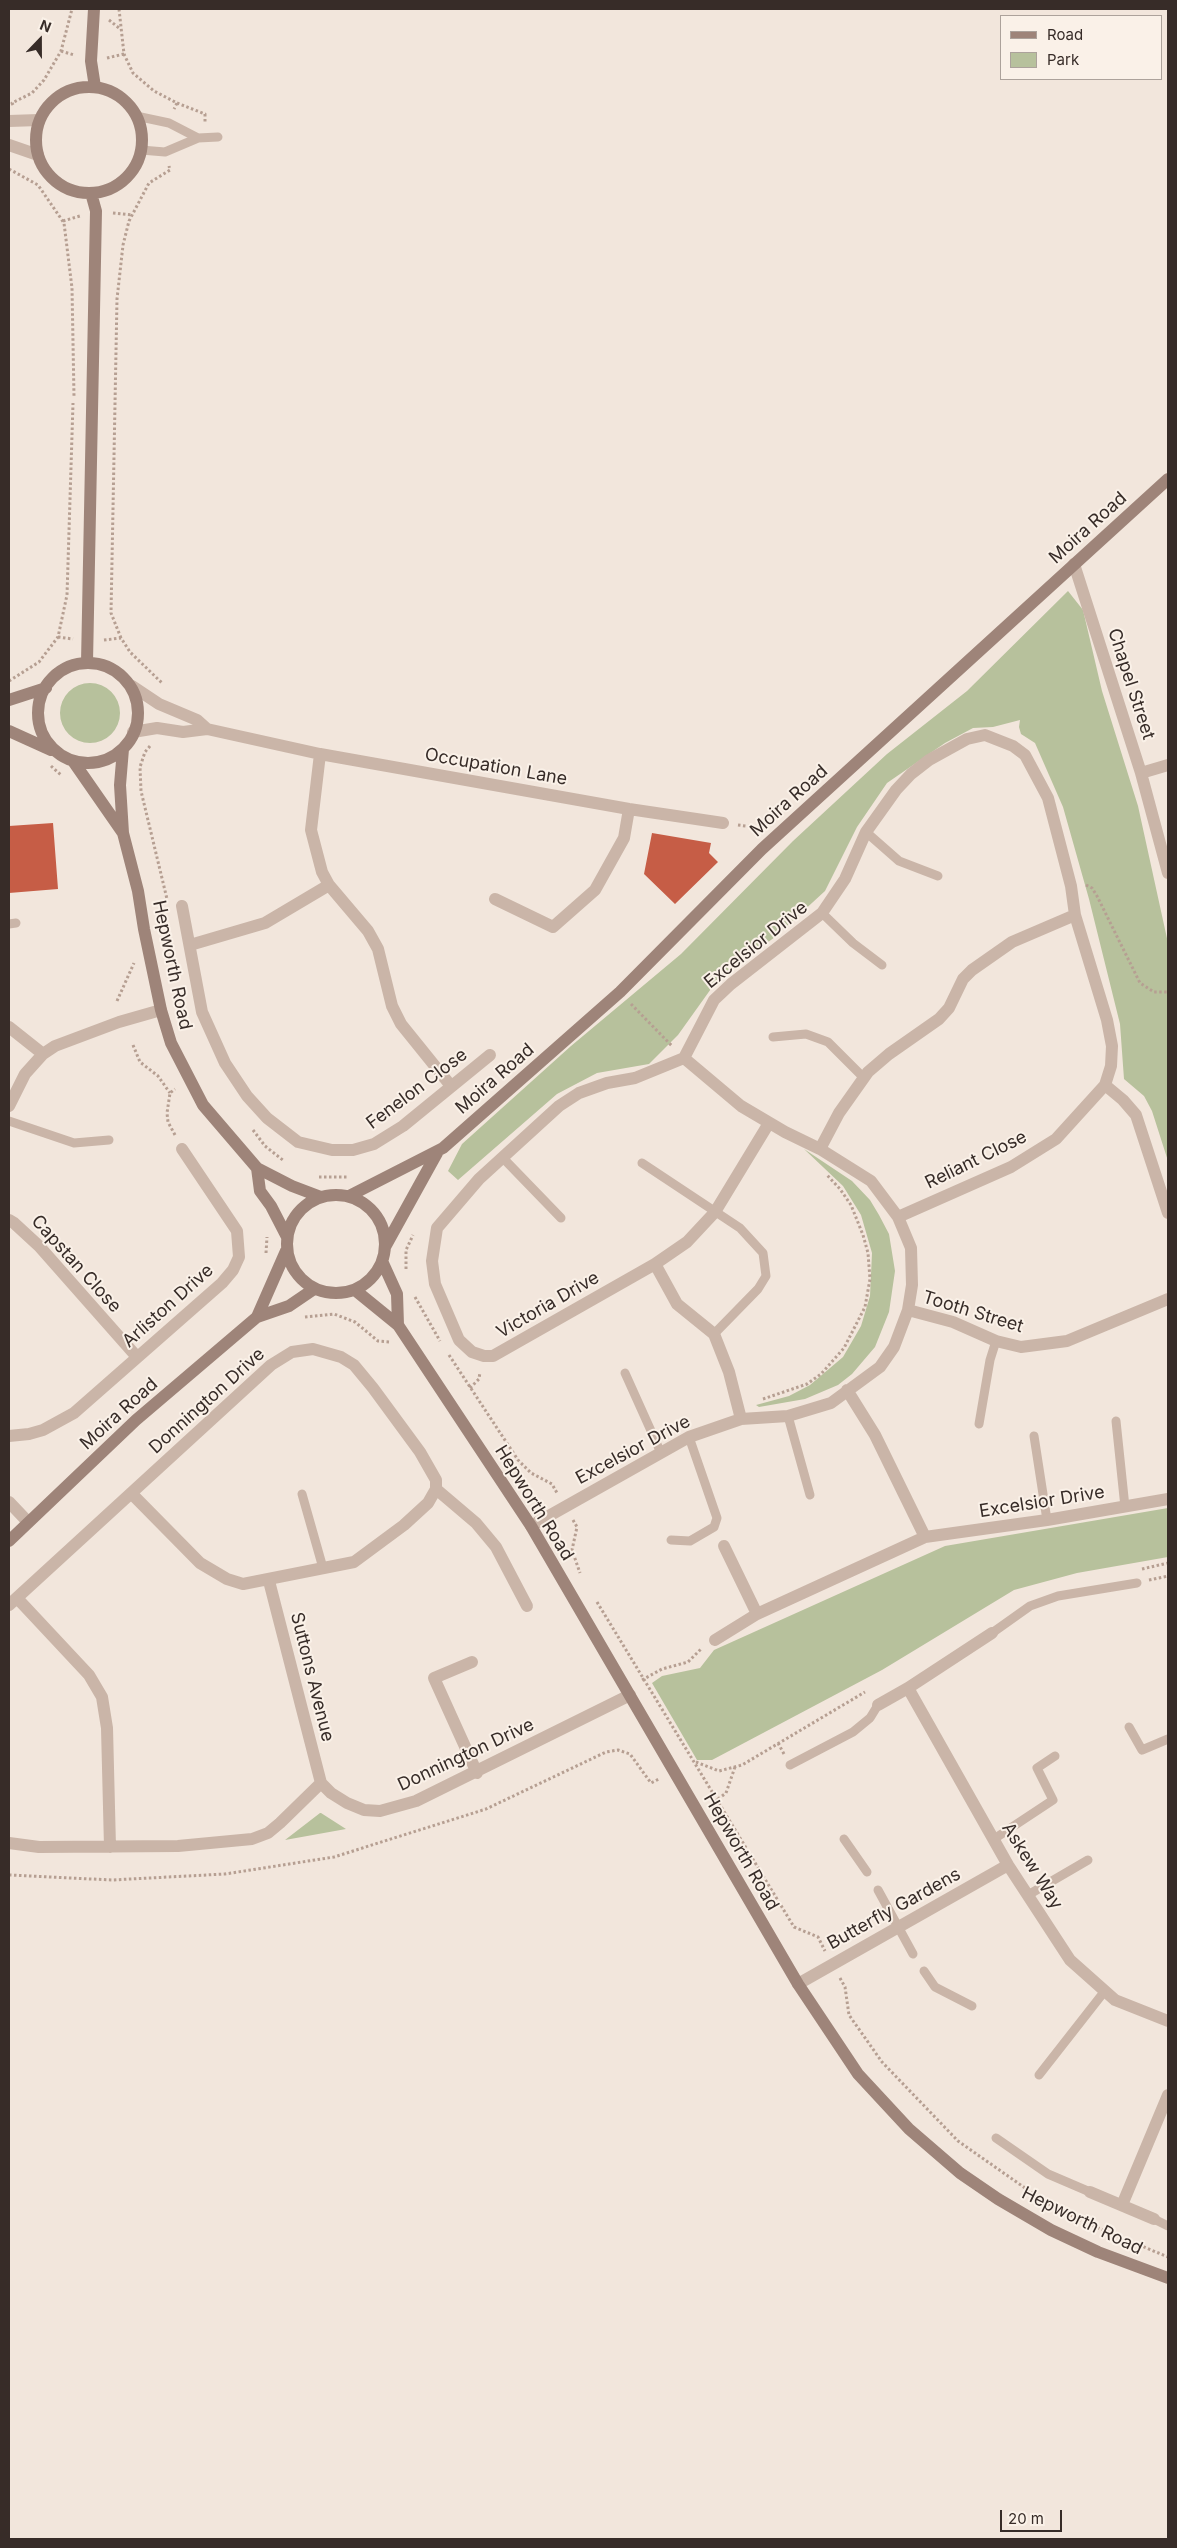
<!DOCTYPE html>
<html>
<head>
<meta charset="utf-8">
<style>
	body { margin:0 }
	#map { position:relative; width:1177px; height:2548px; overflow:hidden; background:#f2e6dc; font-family:Inter,sans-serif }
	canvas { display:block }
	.frame { position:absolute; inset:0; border:10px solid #372c28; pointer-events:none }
	.legend { position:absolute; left:1000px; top:15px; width:162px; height:65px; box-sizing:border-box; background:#faf1e8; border:1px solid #aca29b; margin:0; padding:6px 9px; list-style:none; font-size:15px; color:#372c28 }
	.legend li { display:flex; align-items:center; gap:10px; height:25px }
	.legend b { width:25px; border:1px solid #aca29b }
	.north { position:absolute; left:15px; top:15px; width:50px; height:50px; -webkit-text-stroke:4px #faf1e8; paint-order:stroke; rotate:22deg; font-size:14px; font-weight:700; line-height:20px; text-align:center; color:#372c28 }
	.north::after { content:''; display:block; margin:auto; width:18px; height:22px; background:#372c28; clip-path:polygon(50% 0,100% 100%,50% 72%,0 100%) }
	.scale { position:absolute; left:1000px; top:2510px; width:62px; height:22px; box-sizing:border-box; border:2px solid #372c28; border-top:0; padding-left:6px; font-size:15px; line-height:18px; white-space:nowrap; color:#372c28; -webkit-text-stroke:4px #faf1e8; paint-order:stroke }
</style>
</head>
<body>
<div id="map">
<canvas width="1177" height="2548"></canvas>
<div class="frame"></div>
<ul class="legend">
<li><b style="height:6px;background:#9e8479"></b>Road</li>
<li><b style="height:14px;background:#b7c19c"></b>Park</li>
</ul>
<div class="north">N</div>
<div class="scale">20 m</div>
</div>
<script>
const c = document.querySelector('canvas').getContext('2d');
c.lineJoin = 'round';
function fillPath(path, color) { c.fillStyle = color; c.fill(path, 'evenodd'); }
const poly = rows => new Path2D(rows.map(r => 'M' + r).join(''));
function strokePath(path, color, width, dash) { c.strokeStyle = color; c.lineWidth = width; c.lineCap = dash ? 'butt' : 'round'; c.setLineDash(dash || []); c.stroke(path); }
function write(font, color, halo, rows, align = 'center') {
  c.font = font + ' Inter,sans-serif'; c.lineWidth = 4; c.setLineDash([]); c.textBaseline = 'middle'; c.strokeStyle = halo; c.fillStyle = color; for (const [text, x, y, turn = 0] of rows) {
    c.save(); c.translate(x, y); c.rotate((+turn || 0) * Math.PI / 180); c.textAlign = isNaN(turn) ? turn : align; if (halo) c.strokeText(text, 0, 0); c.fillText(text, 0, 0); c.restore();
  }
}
fillPath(poly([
	[1068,591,1083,610,1102,691,1138,806,1168,943,1168,1161,1152,1111,1144,1096,1124,1079,1120,1024,1089,899,1063,807,1035,743,1021,734,1019,727,1020,720,993,727,973,728,945,743,887,783,857,827,825,891,775,937,718,979,678,1035,649,1064,597,1073,557,1094,458,1180,448,1171,462,1144,571,1046,681,954,793,841,887,754,967,691],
	'60 713a30 30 0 1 1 60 0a30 30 0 1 1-60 0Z',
	[804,1149,852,1181,870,1200,879,1215,889,1234,895,1271,889,1312,875,1347,852,1374,838,1385,805,1399,759,1407,756,1405,789,1396,810,1385,843,1357,861,1326,870,1296,872,1253,861,1215,843,1186],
	[1168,1508,1168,1557,1077,1573,1014,1590,882,1670,712,1760,697,1760,652,1683,662,1676,700,1668,714,1650,945,1546],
	[321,1813,346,1829,285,1840,320,1813]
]), '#b7c19c');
fillPath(poly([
	[53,823,58,889,9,893,9,826],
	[652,833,711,843,709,853,718,862,675,904,644,874]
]), '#c65d46');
strokePath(poly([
	[119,9,124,54,133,73,154,91,177,103,174,109],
	[109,20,119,28],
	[61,51,74,55],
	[107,58,124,54],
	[177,103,205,114,205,123],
	[13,105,12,103,32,93,44,80,61,51,72,9],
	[9,169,38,185,64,223,72,288,74,397],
	[113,213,132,215],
	[63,221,80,216],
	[58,637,73,639],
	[121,638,111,613,117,299,123,245,129,221,149,183,170,170,169,166],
	[104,640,121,638,130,652,162,683],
	[9,681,39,662,58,637,67,595,73,403],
	[150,746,145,752,140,767,141,791,167,899],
	[51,766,61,775],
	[738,825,761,828],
	[1086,885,1092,888,1097,896,1140,983,1154,992,1168,992],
	[117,1001,134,963],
	[631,1004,672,1046],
	[133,1045,140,1062,158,1076,170,1093],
	[253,1130,265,1146,284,1161],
	[175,1135,168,1122,167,1113,170,1093,175,1089],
	[319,1177,348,1177],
	[266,1253,267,1237],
	[406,1269,406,1250,413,1235],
	[415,1297,440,1341],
	[305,1317,334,1314,355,1322,378,1341,390,1342],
	[449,1355,518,1460,531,1473,552,1484,557,1493],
	[470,1388,479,1379,480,1372],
	[763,1399,807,1384,821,1374,844,1348,865,1307,870,1279,868,1253,863,1235,851,1205,840,1189,826,1174],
	[573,1520,577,1527,572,1550,580,1573],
	[1142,1569,1168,1563],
	[1149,1580,1168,1576],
	[597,1602,794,1927,818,1937,825,1951],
	[642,1680,662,1669,688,1662,701,1649],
	[778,1743,784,1754],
	[696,1762,719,1771,742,1765,865,1692],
	[718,1799,726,1793,735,1767],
	[9,1875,112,1880,225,1874,334,1857,486,1809,606,1752,618,1750,630,1754,651,1783,659,1779],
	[840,1978,845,1987,849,2015,882,2062,958,2141,1045,2202,1084,2222,1168,2257]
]), '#b69f92', 3, [2.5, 2.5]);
strokePath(poly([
	[136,116,169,123,198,138],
	[141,150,165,152,198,138,218,137],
	[866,832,899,861,938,876],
	[822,913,853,943,882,965],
	[9,924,16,923],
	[773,1037,806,1034,828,1042,864,1078],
	[9,1121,74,1143,109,1140],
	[502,1157,561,1218],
	[642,1163,740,1228,763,1253,766,1276,758,1289,714,1334],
	[625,1373,661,1453],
	[788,1416,810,1495],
	[1116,1421,1125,1507],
	[979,1424,990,1360,996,1341],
	[1034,1436,1047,1520],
	[302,1494,323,1568],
	[671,1540,690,1541,714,1527,717,1518,689,1437],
	[992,1633,1030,1606,1058,1596,1137,1583],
	[1129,1727,1142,1750,1168,1739],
	[790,1765,853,1732,870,1718,878,1705],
	[844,1839,867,1872],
	[994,1839,1053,1800,1037,1768,1055,1756],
	[878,1890,913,1954],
	[1028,1895,1088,1860],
	[924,1971,935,1987,972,2006],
	[1039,2075,1104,1992],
	[996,2138,1048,2174,1090,2192],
	[1154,2219,1168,2226]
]), '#cab5a8', 9);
strokePath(poly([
	[9,121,39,120],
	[9,145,38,155],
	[1074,564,1141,773,1168,873],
	[132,686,159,704,197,720,207,729],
	[133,732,157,728,183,732,207,729,320,754,629,809,723,823],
	[320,754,311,830,322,872,329,885,368,931,378,949,392,1006,401,1024,451,1086],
	[1141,773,1168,765],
	[495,899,553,927,595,890,624,838,629,809],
	[182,906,202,1012,225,1063,247,1096,267,1118,298,1142,332,1150,353,1150,374,1144,403,1126,490,1055],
	[190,945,265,923,329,885],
	[9,1027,43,1054],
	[684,1058,635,1078,607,1083,579,1093,559,1106,479,1179,437,1228,432,1261,435,1284,459,1340,472,1352,484,1356,493,1356,655,1264,687,1242,715,1212,769,1123],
	[9,1106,25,1074,43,1054,55,1046,119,1022,161,1010],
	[820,1149,839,1113,868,1072,889,1054,939,1019,949,1008,963,979,972,970,1012,942,1075,915],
	[898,1217,1011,1167,1056,1139,1105,1085],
	[9,1220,14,1223,39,1246,137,1357],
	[655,1264,677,1304,714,1334,729,1372,741,1419],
	[908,1310,953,1322,996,1341,1021,1347,1067,1341,1168,1299],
	[847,1390,875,1435,925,1537],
	[9,1436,29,1434,43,1430,74,1413,222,1283,233,1270,239,1257,237,1231,182,1149],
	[131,1493,200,1563,227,1579,243,1584,354,1562,404,1525,428,1503,436,1489],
	[9,1502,28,1522],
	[531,1526,689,1437,741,1419,788,1416,831,1403,880,1367,894,1347,908,1310,912,1285,911,1248,898,1217,871,1181,820,1149,785,1132,741,1106,684,1058,714,1000,731,984,822,913,845,879,866,832,896,790,911,774,929,760,967,739,985,735,1013,746,1025,755,1048,798,1071,886,1075,915,1107,1020,1112,1046,1111,1066,1105,1085,1123,1100,1136,1115,1168,1213],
	[724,1546,757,1614],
	[269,1581,321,1783],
	[17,1598,89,1675,102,1697,107,1728,110,1847],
	[9,1605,271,1365,292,1352,313,1349,341,1357,354,1365,373,1388,420,1452,436,1480,436,1489,476,1523,496,1547,527,1606],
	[715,1640,757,1614,925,1537,1047,1520,1168,1499],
	[472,1662,434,1678,477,1773],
	[908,1688,1008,1865,1070,1960,1115,2000,1168,2021],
	[878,1705,908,1688,992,1633],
	[9,1843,39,1847,178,1846,252,1839,268,1833,280,1823,321,1783,331,1793,347,1803,364,1810,380,1811,416,1801,630,1695],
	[798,1984,1008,1865],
	[1090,2192,1154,2219],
	[1122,2205,1168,2095]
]), '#cab5a8', 12);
strokePath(poly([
	[94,9,91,61,95,87],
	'36 140a53 53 0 1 1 106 0a53 53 0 1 1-106 0Z',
	[87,662,96,211,91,193],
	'38 713a50 50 0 1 1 100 0a50 50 0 1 1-100 0Z',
	[9,700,46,688],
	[9,731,51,750],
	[123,749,120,785,123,833,138,891,144,929,161,1010,171,1043,203,1105,257,1168,292,1186,321,1197],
	[73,761,123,833],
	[257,1168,260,1191,271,1206,287,1237],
	'287 1244a49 49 0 1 1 98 0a49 49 0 1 1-98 0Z',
	[349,1196,443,1148,620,992,762,849,1168,479],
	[385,1247,437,1153],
	[382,1261,397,1294,398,1325],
	[355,1290,398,1325,531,1526,798,1984,858,2074,909,2129,960,2173,998,2199,1051,2230,1098,2252,1168,2278],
	[257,1317,286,1251],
	[9,1541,136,1420,257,1317,289,1306,314,1289]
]), '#9e8479', 12);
write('18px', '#372c28', '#faf1e8', [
	["Moira Road",1088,528,-42],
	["Chapel Street",1131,684,72],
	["Occupation Lane",496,767,10],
	["Moira Road",789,801,-42],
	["Excelsior Drive",756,945,-39],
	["Hepworth Road",172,965,78],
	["Moira Road",495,1079,-41],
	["Fenelon Close",417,1089,-37],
	["Reliant Close",976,1160,-26],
	["Capstan Close",76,1264,48],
	["Victoria Drive",548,1305,-30],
	["Arliston Drive",168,1306,-42],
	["Tooth Street",973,1312,17],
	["Donnington Drive",207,1401,-42],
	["Moira Road",119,1414,-42],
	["Excelsior Drive",633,1450,-28],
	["Excelsior Drive",1042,1502,-9],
	["Hepworth Road",534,1503,58],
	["Suttons Avenue",312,1677,76],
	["Donnington Drive",466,1755,-25],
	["Hepworth Road",741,1852,60],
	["Askew Way",1032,1866,58],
	["Butterfly Gardens",894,1909,-29],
	["Hepworth Road",1082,2221,26]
]);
</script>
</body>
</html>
